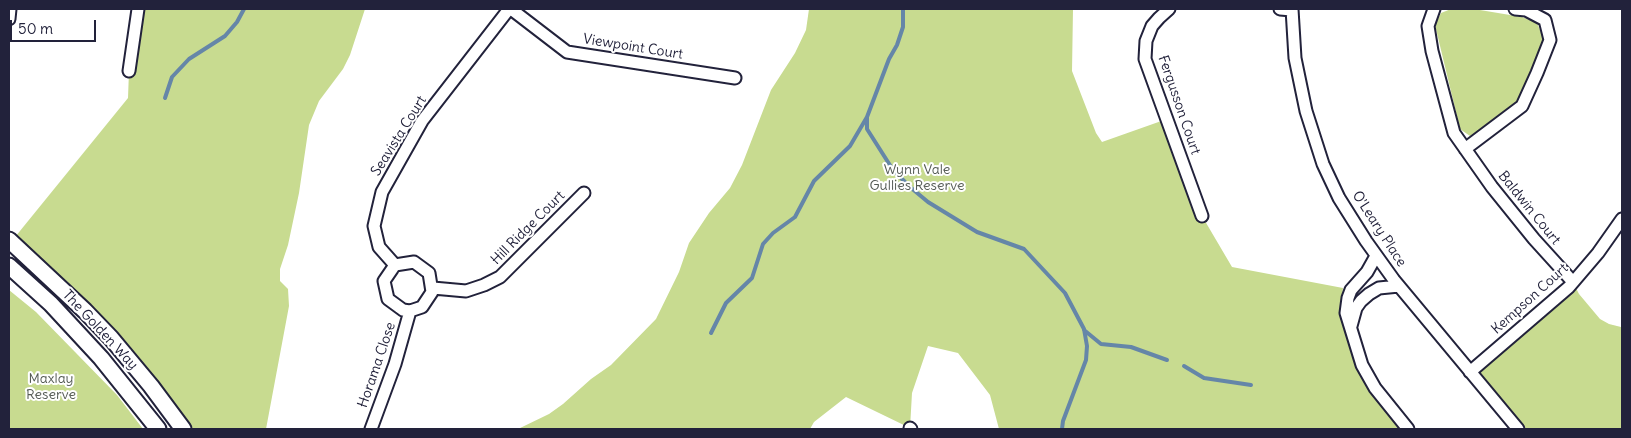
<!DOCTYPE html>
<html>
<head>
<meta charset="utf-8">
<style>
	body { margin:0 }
	#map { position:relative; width:1631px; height:438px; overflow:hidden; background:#fff; font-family:Delius,sans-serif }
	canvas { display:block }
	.frame { position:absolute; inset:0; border:10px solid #22223b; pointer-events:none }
	.scale { position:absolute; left:10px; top:20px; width:86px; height:22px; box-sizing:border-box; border:2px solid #22223b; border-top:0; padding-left:6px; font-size:15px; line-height:18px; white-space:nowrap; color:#22223b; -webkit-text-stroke:4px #fff; paint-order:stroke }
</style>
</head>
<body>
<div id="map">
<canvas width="1631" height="438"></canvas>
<div class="frame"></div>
<div class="scale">50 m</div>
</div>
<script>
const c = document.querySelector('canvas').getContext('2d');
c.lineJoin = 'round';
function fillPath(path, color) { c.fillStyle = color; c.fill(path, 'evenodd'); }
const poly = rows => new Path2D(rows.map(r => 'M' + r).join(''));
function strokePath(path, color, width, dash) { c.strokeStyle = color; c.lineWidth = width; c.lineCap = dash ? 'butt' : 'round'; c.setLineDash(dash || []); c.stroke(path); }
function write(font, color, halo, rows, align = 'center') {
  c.font = font + ' Delius,sans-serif'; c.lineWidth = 4; c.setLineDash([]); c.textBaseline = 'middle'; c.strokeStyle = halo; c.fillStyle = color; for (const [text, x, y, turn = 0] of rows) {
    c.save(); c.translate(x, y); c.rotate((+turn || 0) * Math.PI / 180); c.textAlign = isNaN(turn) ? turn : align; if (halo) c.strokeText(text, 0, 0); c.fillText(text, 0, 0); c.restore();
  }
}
fillPath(poly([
	[138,9,365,9,350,55,343,69,319,101,309,125,299,193,288,245,280,269,280,281,288,289,289,306,266,429,183,429,150,386,11,242,128,98,129,71],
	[809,9,1073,9,1072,71,1096,133,1102,142,1167,119,1202,216,1232,267,1343,288,1340,315,1351,328,1356,349,1408,429,999,429,990,395,958,353,928,346,912,393,910,428,846,397,814,422,810,429,518,429,549,414,563,404,591,379,611,365,656,319,679,272,689,243,709,213,730,188,742,165,771,90,795,53,806,30],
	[1451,9,1474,9,1522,17,1537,23,1545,42,1518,102,1478,133,1470,136,1460,129,1435,25,1441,13],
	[1573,282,1579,294,1600,319,1609,324,1621,327,1622,325,1622,429,1518,429,1470,372],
	[9,290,36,312,117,395,143,429,9,429]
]), '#c8db90');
strokePath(poly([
	[165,98,172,77,189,59,225,36,237,22,244,9],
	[867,117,867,129,893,170,910,187,928,202,977,232,1024,249,1065,293,1084,329,1087,346,1086,360,1063,421,1062,429],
	[1084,330,1101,344,1131,347,1167,360],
	[711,333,726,303,752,278,763,244,773,233,795,217,814,181,850,146,867,117,889,59,897,45,903,27,903,9],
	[1184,366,1204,378,1251,385]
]), '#6586a8', 4);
const minor = poly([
	[511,9,567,52,735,78],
	[1169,9,1159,18,1152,26,1146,41,1145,59,1202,216],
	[1280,9,1292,10],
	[1292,9,1295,58,1306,111,1323,164,1339,198,1366,241,1394,280,1518,429],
	[1434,9,1428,26,1432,51,1454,133,1492,187,1534,239,1573,282],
	[9,19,10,9],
	[129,71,138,9],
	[1465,149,1522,106,1537,73,1550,40,1545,20,1526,10,1515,9],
	[1376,256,1367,272,1351,290,1348,298,1346,313,1362,365,1375,388,1408,429],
	[414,262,429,273,432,292,422,307,410,311,403,310,388,299,384,281,395,265,414,262],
	[395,265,379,247,374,226,382,192,422,121,509,9],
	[433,288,466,291,484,285,500,277,584,193],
	[1351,326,1356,308,1361,301,1369,294,1379,288,1399,286],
	[1470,372,1569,287,1598,253,1622,219],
	[910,428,911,429],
	[371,429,395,364,410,311]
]);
const major = poly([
	[9,240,85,311,111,338,151,386,183,429],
	[9,266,51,304,101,358,158,429]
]);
strokePath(minor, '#22223b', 15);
strokePath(major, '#22223b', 19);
strokePath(minor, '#fff', 11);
strokePath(major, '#fff', 15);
write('14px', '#22223b', '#fff', [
	["Viewpoint Court",633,47,9],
	["Fergusson Court",1179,105,71],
	["Seavista Court",399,136,-58],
	["Baldwin Court",1529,208,51],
	["Hill Ridge Court",528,228,-45],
	["O'Leary Place",1379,229,57],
	["Kempson Court",1530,299,-42],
	["The Golden Way",100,330,47],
	["Horama Close",377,365,-71]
]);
write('14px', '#545a54', '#fff', [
	["Wynn Vale",917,170],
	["Gullies Reserve",917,186],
	["Maxlay",51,379],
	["Reserve",51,395]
]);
</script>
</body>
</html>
